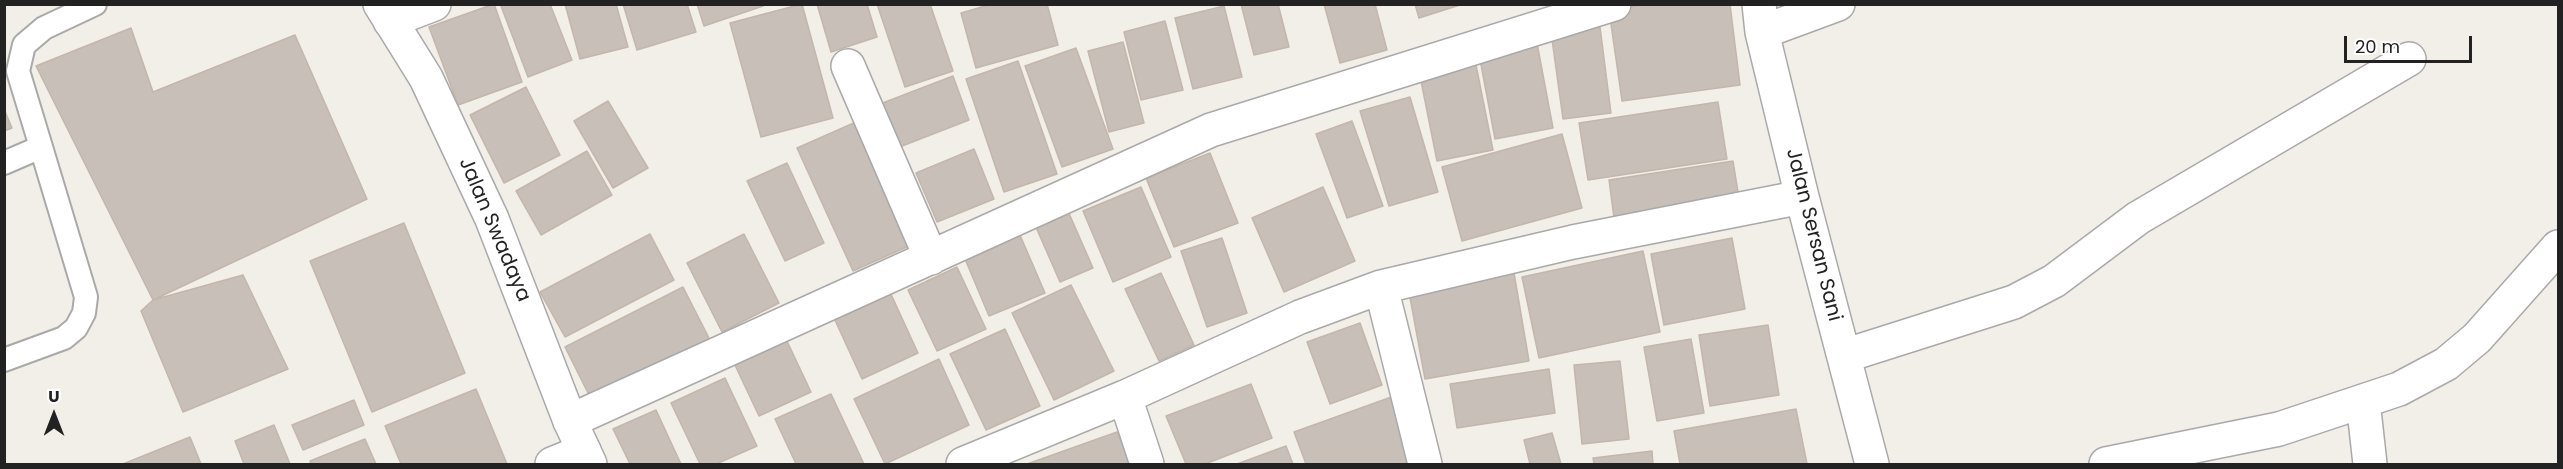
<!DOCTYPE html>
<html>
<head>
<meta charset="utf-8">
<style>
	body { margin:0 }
	#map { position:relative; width:2563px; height:469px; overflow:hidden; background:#f2efe9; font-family:Poppins,sans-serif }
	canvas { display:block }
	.frame { position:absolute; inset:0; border:6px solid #222; pointer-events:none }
	.north { position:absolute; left:24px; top:385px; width:60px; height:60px; -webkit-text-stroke:4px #fff; paint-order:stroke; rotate:0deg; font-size:16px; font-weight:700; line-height:24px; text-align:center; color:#222 }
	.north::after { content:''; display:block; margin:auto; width:21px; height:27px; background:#222; clip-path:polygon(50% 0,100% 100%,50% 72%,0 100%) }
	.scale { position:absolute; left:2344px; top:36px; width:128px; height:27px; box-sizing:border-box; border:3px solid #222; border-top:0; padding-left:8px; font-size:18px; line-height:21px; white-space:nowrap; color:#222; -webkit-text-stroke:4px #fff; paint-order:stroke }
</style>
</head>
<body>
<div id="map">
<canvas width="2563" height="469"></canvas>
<div class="frame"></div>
<div class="north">U</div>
<div class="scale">20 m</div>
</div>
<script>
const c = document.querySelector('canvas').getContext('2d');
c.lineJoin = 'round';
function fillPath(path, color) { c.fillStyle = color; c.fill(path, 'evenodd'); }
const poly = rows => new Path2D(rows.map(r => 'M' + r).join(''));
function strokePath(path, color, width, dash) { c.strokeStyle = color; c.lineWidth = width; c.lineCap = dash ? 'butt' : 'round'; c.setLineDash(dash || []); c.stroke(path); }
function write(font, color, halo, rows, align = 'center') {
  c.font = font + ' Poppins,sans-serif'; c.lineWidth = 4.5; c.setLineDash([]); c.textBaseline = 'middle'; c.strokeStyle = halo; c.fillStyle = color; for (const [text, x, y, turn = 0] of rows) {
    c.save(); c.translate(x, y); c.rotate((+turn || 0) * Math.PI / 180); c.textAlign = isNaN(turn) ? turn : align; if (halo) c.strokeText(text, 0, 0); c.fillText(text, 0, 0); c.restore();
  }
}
const building = poly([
	[494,4,522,82,458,105,429,27,494,4],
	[504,4,550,4,572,60,528,77,501,6,504,4],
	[565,4,616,4,628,47,580,59,565,4],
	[623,4,687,4,696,32,637,50,623,4],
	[697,4,762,4,763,6,704,26,697,4],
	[802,4,833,118,761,137,730,23,802,4],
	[817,4,867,4,877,37,831,52,817,4],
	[877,4,930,4,953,71,905,87,877,4],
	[992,4,1047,4,1058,45,976,68,961,13,992,4],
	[1241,4,1278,4,1289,47,1254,55,1241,4],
	[1324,4,1375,4,1387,50,1340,63,1324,4],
	[1415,4,1463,4,1419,18,1415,4],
	[1650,4,1730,4,1740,85,1622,101,1609,10,1650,4],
	[1224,6,1242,77,1193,89,1175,18,1224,6],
	[1165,21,1183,90,1141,100,1124,32,1165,21],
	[1600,27,1611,113,1563,119,1551,32,1600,27],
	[131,28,153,92,295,35,367,199,153,300,36,66,131,28],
	[1123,42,1144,123,1109,132,1088,51,1123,42],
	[1537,43,1553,128,1495,139,1479,54,1537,43],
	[1076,48,1113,149,1062,167,1025,66,1076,48],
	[1475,60,1493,150,1437,161,1419,71,1475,60],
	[1018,61,1057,174,1004,192,966,79,1018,61],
	[953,76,969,120,897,148,880,104,953,76],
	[526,87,560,155,504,183,470,115,526,87],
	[1410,97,1438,192,1389,206,1360,111,1410,97],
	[608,101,648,168,613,188,574,121,608,101],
	[1718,102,1727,159,1588,180,1579,123,1718,102],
	[4,109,12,128,4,131,4,109],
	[1352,121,1383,206,1347,218,1316,134,1352,121],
	[856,122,911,245,853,271,797,148,856,122],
	[1562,134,1582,208,1462,241,1442,167,1562,134],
	[974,149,994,199,937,222,916,173,974,149],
	[587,151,612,195,541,235,516,191,587,151],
	[1210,153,1238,223,1174,247,1146,178,1210,153],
	[1733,161,1739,198,1614,218,1609,180,1733,161],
	[787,163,824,243,785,261,747,181,787,163],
	[1141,187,1171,257,1113,282,1083,211,1141,187],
	[1323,187,1355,261,1284,292,1252,218,1323,187],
	[1068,211,1093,268,1060,282,1035,225,1068,211],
	[404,223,465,373,372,412,310,261,404,223],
	[650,234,674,280,565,337,540,292,650,234],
	[744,234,779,303,722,332,687,263,744,234],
	[1020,235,1045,293,989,316,965,259,1020,235],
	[1222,238,1247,313,1207,327,1181,251,1222,238],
	[1732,238,1745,309,1664,325,1651,254,1732,238],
	[1643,251,1660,332,1539,358,1522,277,1643,251],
	[957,267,986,329,937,351,908,290,957,267],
	[1161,273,1194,345,1159,361,1125,289,1161,273],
	[1514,273,1529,361,1425,379,1409,292,1514,273],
	[243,275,288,369,183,412,141,311,153,300,243,275],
	[1071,285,1114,371,1054,400,1012,313,1071,285],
	[683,287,710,340,591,399,565,347,683,287],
	[890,292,918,353,862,379,834,318,890,292],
	[1360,323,1382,385,1330,404,1307,342,1360,323],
	[1768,325,1779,395,1710,406,1699,335,1768,325],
	[1005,329,1040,406,986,430,950,354,1005,329],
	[786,339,811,392,759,416,734,363,786,339],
	[1691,339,1704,413,1657,421,1644,347,1691,339],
	[939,359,969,425,885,464,854,399,939,359],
	[1620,361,1629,439,1582,444,1574,365,1620,361],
	[1549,369,1555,413,1457,428,1450,384,1549,369],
	[725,378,757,446,716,464,700,464,671,403,725,378],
	[1251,384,1272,438,1205,464,1186,464,1166,416,1251,384],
	[476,389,507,464,401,464,385,426,476,389],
	[831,394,864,464,796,464,775,419,831,394],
	[1397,395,1422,464,1306,464,1294,432,1397,395],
	[354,400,364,425,303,450,292,425,354,400],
	[1796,409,1807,464,1680,464,1674,431,1796,409],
	[656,410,681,464,630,464,613,429,656,410],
	[274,425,290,464,244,464,235,441,274,425],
	[1117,432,1130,464,1027,464,1117,432],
	[1552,433,1561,464,1530,464,1524,440,1552,433],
	[190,437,201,464,123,464,190,437],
	[365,439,376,464,311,464,310,461,365,439],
	[1286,446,1293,464,1237,464,1286,446],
	[1652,451,1653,464,1594,464,1593,458,1652,451]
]);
fillPath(building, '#c7bfb8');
strokePath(building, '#c4b6ab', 1.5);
const service = poly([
	[4,163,41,147,18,71,24,45,44,28,95,4],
	[4,360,64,338,76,328,84,313,86,297,41,147]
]);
const minor = poly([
	[1759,4,1762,32,1802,197,1872,464],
	[390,21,434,4],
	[1762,32,1838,4],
	[848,66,931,258],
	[1381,287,1425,464],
	[1844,356,2014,302,2054,281,2138,218,2409,59],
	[1125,397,1147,464],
	[2363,401,2370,464],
	[570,421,1211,130,1614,4],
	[552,464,584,451],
	[963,464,1125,397,1300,317,1381,287,1573,242,1802,197],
	[2106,464,2279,429,2399,389,2446,364,2477,338,2558,247]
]);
const tertiary = poly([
	[380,4,426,78,492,219,570,421,590,464]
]);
strokePath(service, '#a9a9a9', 26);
strokePath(minor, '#a9a9a9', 36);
strokePath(tertiary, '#a9a9a9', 36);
strokePath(service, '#fff', 22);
strokePath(minor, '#fff', 33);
strokePath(tertiary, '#fff', 33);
write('20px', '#222', '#fff', [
	["Jalan Swadaya",494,230,67],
	["Jalan Sersan Sani",1813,235,76]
]);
</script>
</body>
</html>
